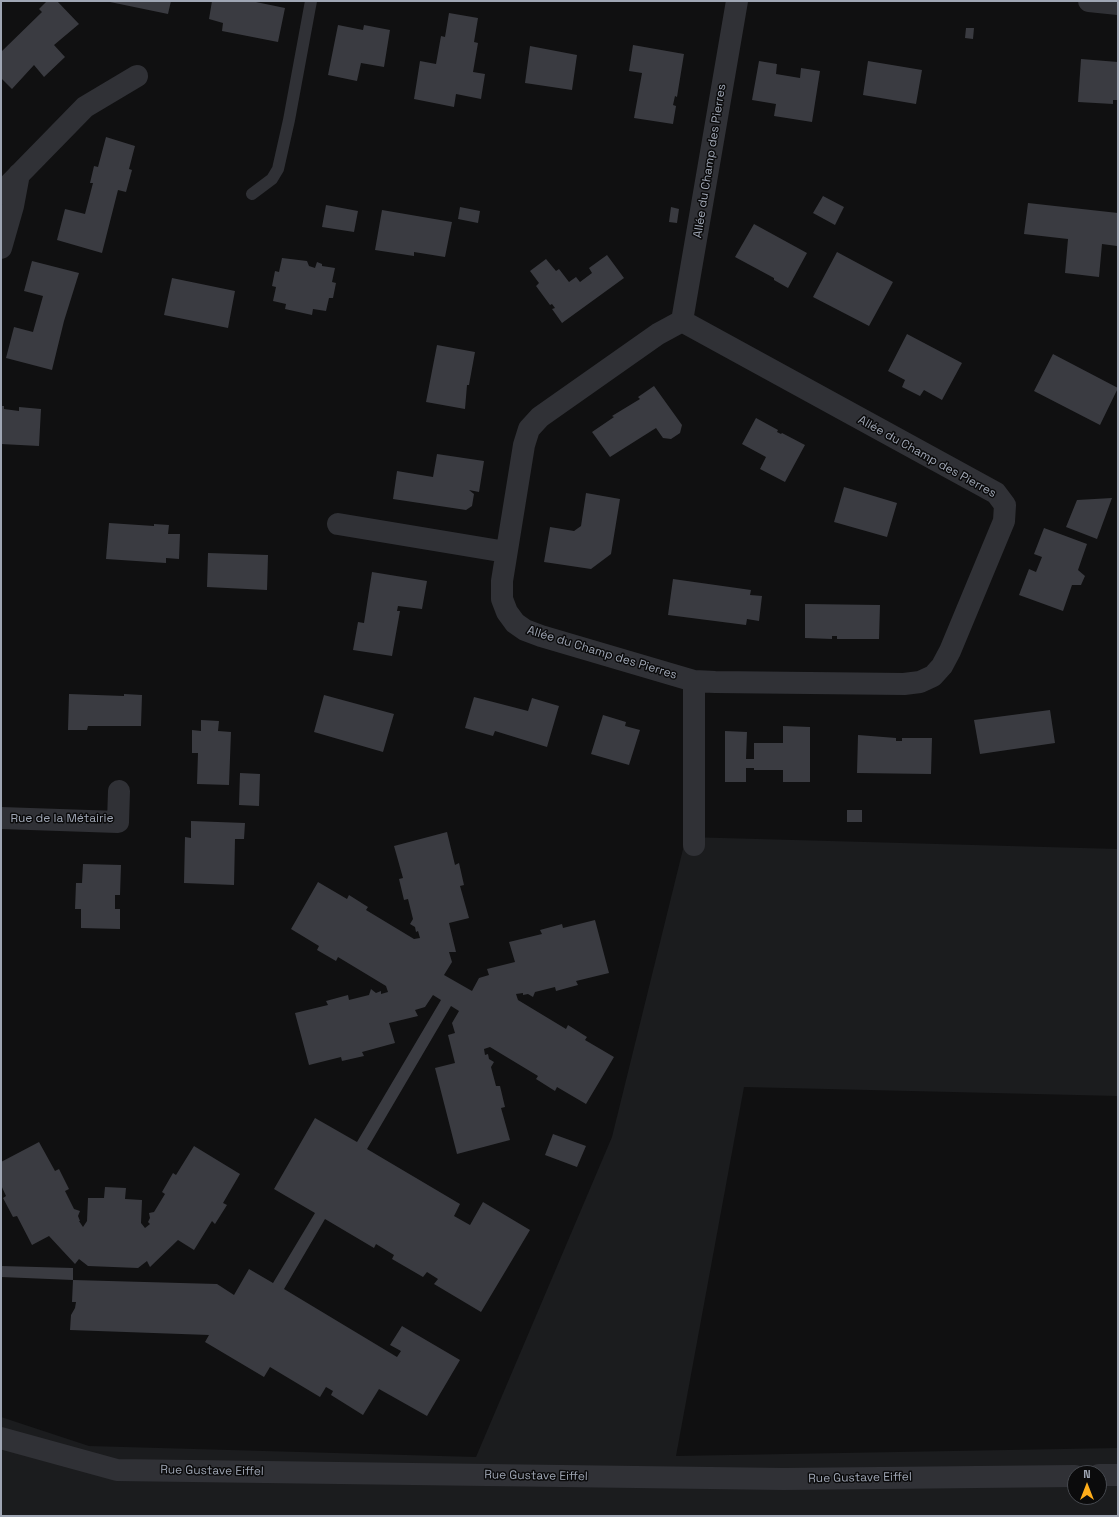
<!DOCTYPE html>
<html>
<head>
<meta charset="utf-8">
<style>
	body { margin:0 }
	#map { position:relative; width:1119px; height:1517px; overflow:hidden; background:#101011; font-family:"Space Grotesk",sans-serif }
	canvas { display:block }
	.frame { position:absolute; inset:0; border:2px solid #9fa6b4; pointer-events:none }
	.north { position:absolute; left:1067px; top:1465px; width:40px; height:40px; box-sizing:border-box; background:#0b0b0c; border:1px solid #46494f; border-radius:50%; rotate:0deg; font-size:11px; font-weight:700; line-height:16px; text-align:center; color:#9fa6b4 }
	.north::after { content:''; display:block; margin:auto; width:14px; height:18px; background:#ffad1a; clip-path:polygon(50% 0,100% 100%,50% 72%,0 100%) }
</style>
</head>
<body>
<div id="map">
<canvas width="1119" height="1517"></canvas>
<div class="frame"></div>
<div class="north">N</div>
</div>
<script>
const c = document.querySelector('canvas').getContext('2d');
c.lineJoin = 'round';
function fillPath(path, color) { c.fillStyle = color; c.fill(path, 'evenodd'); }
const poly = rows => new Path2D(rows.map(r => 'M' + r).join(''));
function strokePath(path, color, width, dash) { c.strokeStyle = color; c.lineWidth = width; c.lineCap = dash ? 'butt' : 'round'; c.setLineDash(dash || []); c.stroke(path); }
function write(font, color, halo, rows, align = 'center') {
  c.font = font + ' "Space Grotesk",sans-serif'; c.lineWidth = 3; c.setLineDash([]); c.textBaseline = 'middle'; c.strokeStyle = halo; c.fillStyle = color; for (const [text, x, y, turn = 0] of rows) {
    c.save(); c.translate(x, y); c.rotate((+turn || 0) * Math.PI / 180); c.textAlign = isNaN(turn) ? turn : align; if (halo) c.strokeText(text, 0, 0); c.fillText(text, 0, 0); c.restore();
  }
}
fillPath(poly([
	[686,837,1118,849,1118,1096,744,1087,676,1456,1118,1448,1118,1516,1,1516,1,1417,89,1446,476,1457,612,1137],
	[1075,1473,1099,1473,1099,1497,1075,1497]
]), '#1b1c1e');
fillPath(poly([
	[47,1,57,1,79,24,54,45,65,57,44,77,34,65,12,89,1,78,1,52,42,12,39,9],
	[110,1,171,1,168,14,110,2],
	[212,1,251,1,285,8,278,42,222,31,223,23,209,19],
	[449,13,478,18,474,42,478,43,473,72,485,74,481,99,456,94,454,107,414,99,420,61,436,64,441,36,445,37],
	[338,25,363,30,364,25,390,30,384,67,361,63,357,81,328,75],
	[966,28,974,28,973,39,965,38],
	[633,45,684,54,677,97,675,96,673,105,676,106,673,124,634,118,642,73,629,71],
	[530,46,577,55,572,90,525,83],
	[1081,59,1118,62,1118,100,1113,100,1113,104,1078,102],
	[759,61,777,64,776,74,800,78,801,68,820,71,812,122,774,116,776,104,752,100],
	[868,61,922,70,916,104,863,95],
	[106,137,135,146,129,169,132,170,126,192,118,190,102,253,57,240,65,209,85,214,93,183,90,183,94,166,98,167],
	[823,196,844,207,835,225,813,213],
	[1028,203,1118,213,1117,246,1102,244,1099,277,1065,273,1068,239,1024,234],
	[326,205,358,211,354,232,322,227],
	[460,207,480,211,478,223,458,219],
	[671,207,679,209,677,223,669,222],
	[382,210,452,222,445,257,414,252,414,256,375,250],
	[754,224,807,253,788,288,774,280,774,278,735,257],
	[837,252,893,282,869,326,813,297],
	[607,255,624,278,562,323,552,309,555,308,552,304,550,305,536,286,539,283,530,271,546,259,556,271,559,269,569,282,576,277,580,282,592,273,589,268],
	[282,258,307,261,309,266,315,268,317,262,322,264,322,266,335,268,332,282,336,283,333,298,329,298,326,311,313,309,312,315,285,309,286,304,273,301,276,287,272,286,275,271,279,272],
	[32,261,79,273,64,321,52,370,6,358,14,327,33,332,43,296,24,291],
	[172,278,235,291,228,328,164,315],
	[907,334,962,363,942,400,924,390,920,396,902,387,905,380,888,371],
	[437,345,475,352,469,385,467,385,465,409,426,402],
	[1053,354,1118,388,1100,425,1034,391],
	[654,386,682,425,680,433,671,439,663,438,656,428,610,457,592,432,614,417,612,416,640,399,638,397],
	[1,406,4,406,4,409,19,411,19,407,41,409,39,446,1,444],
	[756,418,778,430,777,432,781,434,782,433,805,445,785,482,760,469,766,457,742,444],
	[437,454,484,461,479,492,469,490,474,494,472,506,466,510,393,499,397,471,433,477],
	[844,487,897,503,887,537,834,522],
	[586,493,620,499,611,554,591,569,544,562,550,527,574,531,581,526],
	[1112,498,1097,539,1066,527,1077,500],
	[109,523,154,526,154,524,169,525,168,534,180,534,179,559,166,558,166,563,106,559],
	[1044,528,1087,544,1078,570,1085,576,1081,585,1072,585,1063,611,1019,595,1029,569,1036,572,1042,557,1034,554],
	[208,553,268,555,267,590,207,587],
	[372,572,427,581,422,609,398,606,397,611,400,611,392,656,353,650,358,622,364,623],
	[673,579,751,590,750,595,762,596,759,621,747,619,746,625,668,615],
	[805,604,880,605,879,639,837,639,837,636,832,636,832,639,805,638],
	[69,694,124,696,124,694,142,695,141,726,88,726,87,730,68,730],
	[324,695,394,714,383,752,314,732],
	[474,697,528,711,532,698,559,706,547,747,495,731,493,736,465,728],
	[1050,710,1055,743,980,754,974,720],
	[603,715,626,722,625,726,640,730,629,765,591,754],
	[201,720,219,721,218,731,231,732,229,785,197,784,198,753,192,753,192,730,201,731],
	[783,726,810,727,810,782,783,782,783,770,754,770,754,768,746,768,746,782,725,782,725,731,747,732,746,759,754,759,754,743,783,743],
	[858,735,896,738,896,741,902,741,902,738,932,738,931,774,857,773],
	[240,773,260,774,259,806,239,805],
	[847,810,862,810,862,822,847,822],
	[191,821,245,823,244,839,235,839,234,885,184,883,185,837,191,838],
	[447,832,455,865,459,863,464,885,460,886,469,918,449,923,456,952,449,952,452,962,444,975,472,991,479,978,489,975,487,969,515,962,509,942,542,934,540,930,562,924,563,928,595,920,609,973,576,981,578,985,556,991,555,987,535,992,533,997,528,994,523,995,523,993,516,994,518,1000,566,1029,568,1025,587,1037,585,1040,614,1057,586,1104,557,1087,555,1091,536,1079,538,1076,490,1047,484,1049,485,1055,488,1054,489,1059,494,1062,491,1067,496,1086,500,1086,505,1107,501,1108,510,1140,457,1154,435,1068,455,1063,448,1035,455,1033,452,1023,459,1011,451,1006,367,1149,460,1204,454,1216,470,1225,483,1202,530,1230,481,1312,434,1284,438,1279,427,1272,423,1277,392,1259,394,1255,376,1244,374,1248,325,1219,284,1289,397,1357,401,1351,390,1345,402,1326,460,1360,427,1416,379,1389,363,1415,331,1395,333,1391,326,1387,320,1397,270,1367,264,1377,205,1342,209,1335,70,1330,71,1315,75,1308,76,1302,72,1302,73,1280,217,1284,234,1295,249,1269,273,1283,315,1213,274,1189,315,1118,357,1142,441,1000,433,995,425,1007,415,1010,418,1016,389,1023,395,1043,362,1052,364,1056,342,1061,341,1057,309,1065,295,1013,328,1005,326,1001,348,995,349,1000,369,995,371,989,376,993,381,991,381,994,388,992,386,986,338,957,336,961,317,950,319,946,291,929,318,882,347,899,349,895,368,907,366,910,414,939,420,938,418,931,416,932,415,927,410,924,413,919,408,899,404,900,399,879,403,878,394,846],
	[83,864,121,865,120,895,115,895,115,909,120,909,120,929,81,928,81,909,75,909,76,883,82,883],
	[553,1134,586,1146,577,1167,545,1155],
	[39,1142,55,1171,59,1169,69,1189,65,1191,74,1209,80,1211,78,1216,80,1221,79,1221,83,1227,87,1221,88,1198,104,1198,105,1187,126,1188,125,1199,142,1200,141,1223,145,1228,150,1224,148,1222,150,1218,149,1213,154,1212,165,1194,162,1192,173,1173,176,1175,194,1146,240,1174,223,1203,227,1205,215,1224,212,1221,194,1250,178,1240,150,1267,147,1261,138,1268,88,1266,79,1259,75,1264,49,1236,32,1245,17,1216,13,1217,3,1198,6,1196,1,1185,1,1162],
	[1,1266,73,1268,73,1280,1,1277]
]), '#3a3b41');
strokePath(poly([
	[252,194,272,179,278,169,289,120,311,1]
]), '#303136', 12);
strokePath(poly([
	[1089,1,1118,4],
	[1,193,85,107,137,76],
	[1,248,13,206,19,174],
	[682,321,996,493,1005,505,1004,521,950,651,942,666,933,676,920,682,904,684,715,682,694,681,541,636,525,630,515,623,507,612,502,599,502,581,524,445,529,429,540,417,658,334,682,321],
	[682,321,737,1],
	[338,524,506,552],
	[694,681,694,845],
	[1,818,118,822,119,791],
	[1,1438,117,1470,784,1479,1075,1476],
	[1099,1475,1118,1475]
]), '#303136', 22);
write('12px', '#9fa6b4', '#0b0b0c', [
	["Allée du Champ des Pierres",710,161,-81],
	["Allée du Champ des Pierres",927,457,29],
	["Allée du Champ des Pierres",602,653,17],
	["Rue de la Métairie",62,819],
	["Rue Gustave Eiffel",212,1471,1],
	["Rue Gustave Eiffel",536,1476,1],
	["Rue Gustave Eiffel",860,1478,-1]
]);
</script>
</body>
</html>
